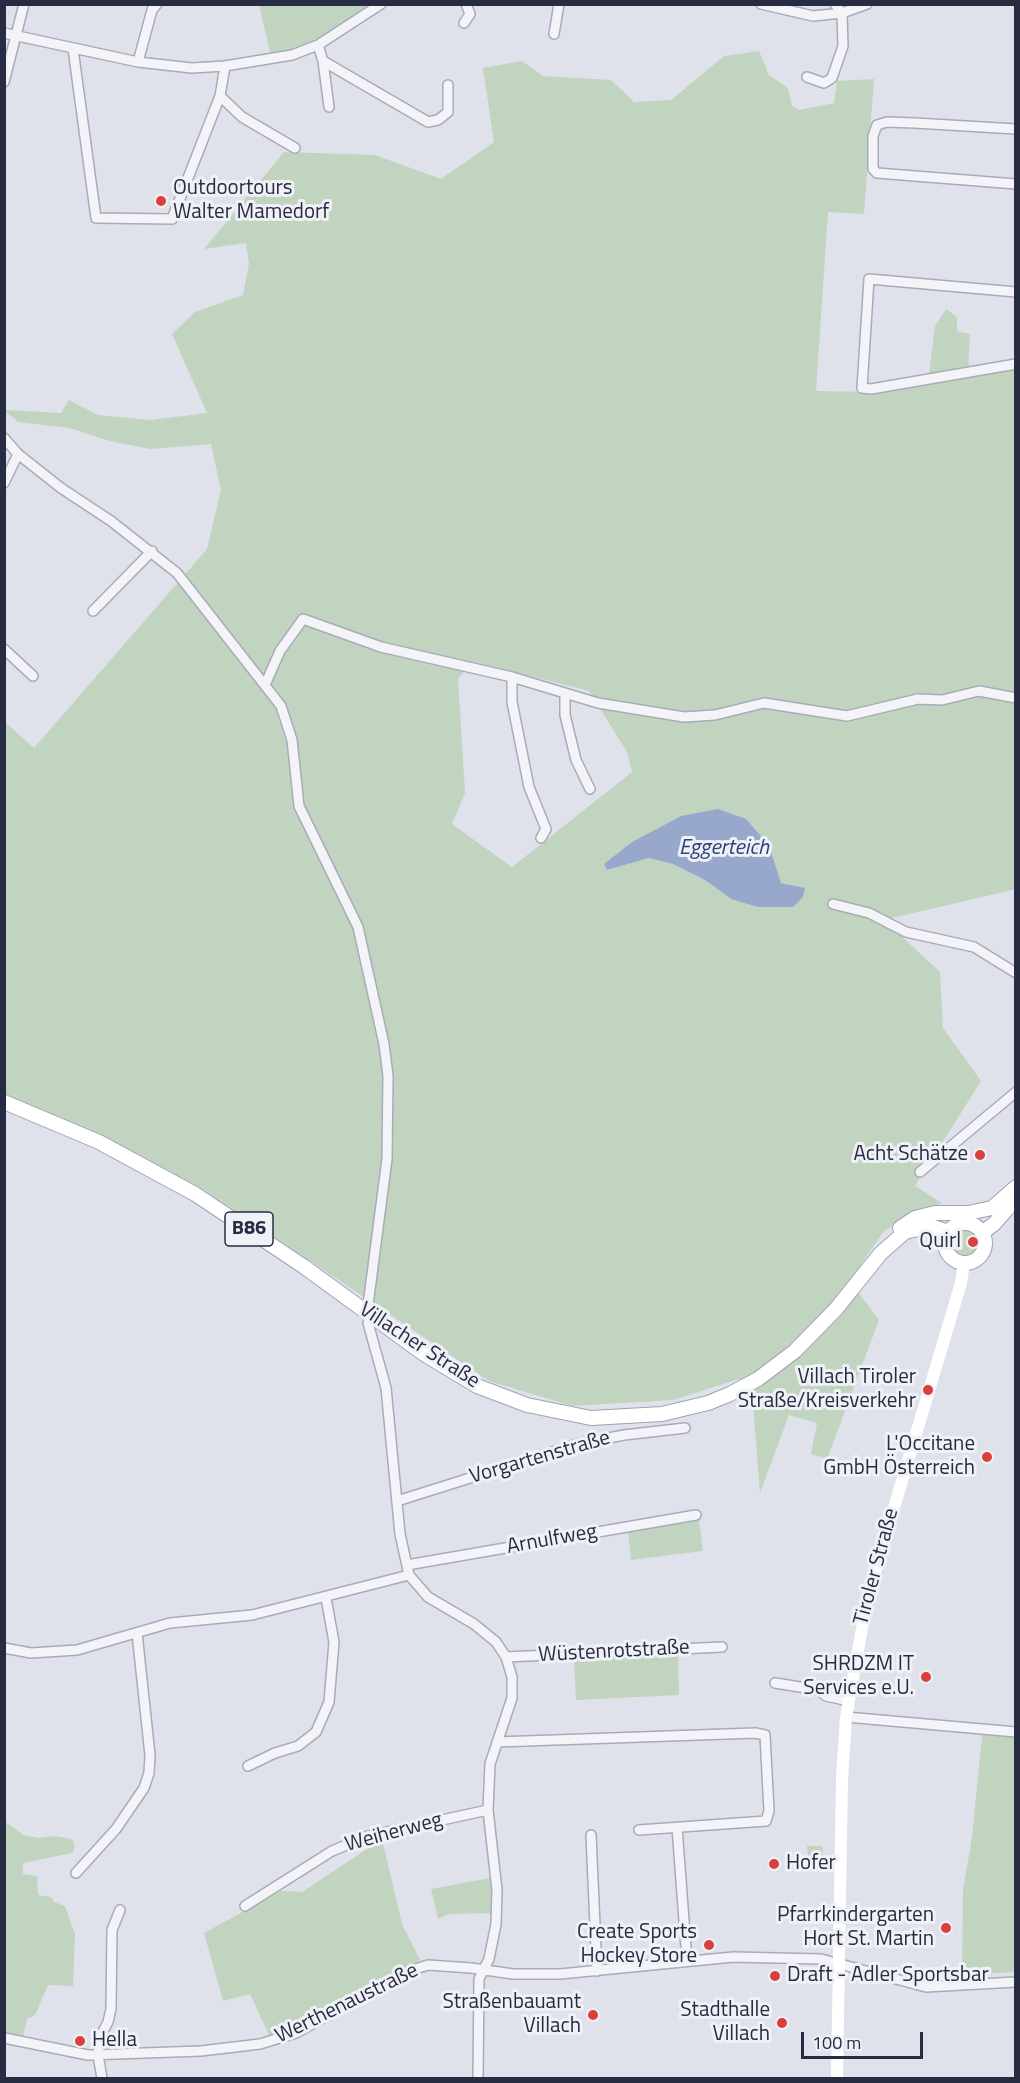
<!DOCTYPE html>
<html>
<head>
<meta charset="utf-8">
<style>
	body { margin:0 }
	#map { position:relative; width:1020px; height:2083px; overflow:hidden; background:#dfe2ea; font-family:"Titillium Web",sans-serif }
	canvas { display:block }
	.frame { position:absolute; inset:0; border:6px solid #272c42; pointer-events:none }
	.scale { position:absolute; left:801px; top:2032px; width:122px; height:27px; box-sizing:border-box; border:3px solid #272c42; border-top:0; padding-left:8px; font-size:18px; line-height:21px; white-space:nowrap; color:#272c42; -webkit-text-stroke:4px #eff1f7; paint-order:stroke }
</style>
</head>
<body>
<div id="map">
<canvas width="1020" height="2083"></canvas>
<div class="frame"></div>
<div class="scale">100 m</div>
</div>
<script>
const c = document.querySelector('canvas').getContext('2d');
c.lineJoin = 'round';
function fillPath(path, color) { c.fillStyle = color; c.fill(path, 'evenodd'); }
const poly = rows => new Path2D(rows.map(r => 'M' + r).join(''));
function strokePath(path, color, width, dash) { c.strokeStyle = color; c.lineWidth = width; c.lineCap = dash ? 'butt' : 'round'; c.setLineDash(dash || []); c.stroke(path); }
function write(font, color, halo, rows, align = 'center') {
  c.font = font + ' "Titillium Web",sans-serif'; c.lineWidth = 6; c.setLineDash([]); c.textBaseline = 'middle'; c.strokeStyle = halo; c.fillStyle = color; for (const [text, x, y, turn = 0] of rows) {
    c.save(); c.translate(x, y); c.rotate((+turn || 0) * Math.PI / 180); c.textAlign = isNaN(turn) ? turn : align; if (halo) c.strokeText(text, 0, 0); c.fillText(text, 0, 0); c.restore();
  }
}
fillPath(poly([
	[259,5,376,5,324,38,271,56],
	[759,51,769,75,788,88,792,106,799,110,834,103,837,81,874,79,864,214,828,212,816,391,873,392,928,382,935,326,946,309,957,317,957,331,970,334,968,375,1015,367,1016,889,884,920,940,972,943,1028,981,1081,915,1186,942,1203,912,1214,883,1232,850,1281,879,1320,827,1459,811,1454,817,1423,789,1415,760,1493,753,1403,739,1379,673,1400,572,1406,489,1381,206,1191,137,1154,5,1099,5,722,34,748,207,549,221,490,211,444,150,449,109,441,70,428,18,422,4,410,61,413,69,400,98,415,150,420,207,413,172,334,195,312,243,295,249,263,246,243,204,249,284,152,375,155,441,179,494,142,483,68,522,61,543,76,611,80,634,102,671,100,724,56],
	[474,662,589,691,627,752,632,772,512,867,452,824,465,793,458,678],
	[681,816,746,819,769,845,781,883,804,888,803,898,731,899,705,880,673,864,649,858,607,870,604,864,633,842],
	'949 1243a16 16 0 1 1 32 0a16 16 0 1 1-32 0Z',
	[699,1519,703,1551,631,1560,628,1531],
	[678,1653,679,1695,576,1700,574,1658],
	[983,1727,1015,1732,1015,1972,962,1975,963,1890,972,1837],
	[4,1821,24,1835,38,1838,54,1836,72,1839,75,1847,72,1853,23,1863,23,1874,37,1876,38,1895,51,1897,54,1902,65,1906,75,1934,73,1986,48,1985,35,2015,27,2019,23,2037,5,2034],
	[382,1839,402,1924,420,1960,293,2026,269,2035,250,1994,223,2001,204,1933,281,1891,302,1892],
	[807,1846,823,1846,822,1862,803,1861,808,1859],
	[490,1878,493,1913,449,1914,438,1919,431,1889]
]), '#c1d4c0');
fillPath(poly([
	[718,809,746,819,769,845,781,883,805,888,803,897,793,907,758,907,731,899,705,880,673,864,649,858,607,870,604,864,632,842,681,816]
]), '#98a8cd');
const street = poly([
	[761,4,813,16,842,13,867,4],
	[464,23,470,14,466,4],
	[4,33,138,62,192,68,225,66,292,55,318,45,381,4],
	[554,34,559,4],
	[318,45,323,61,428,122,438,120,448,112,448,85],
	[73,49,96,218,172,219,220,96,225,66],
	[323,61,329,107],
	[138,62,152,10,157,4],
	[807,77,824,83,832,78,843,46,842,13,835,4],
	[4,82,24,4],
	[220,96,242,117,295,148],
	[1016,129,915,123,887,122,877,125,873,136,873,169,877,173,1016,184],
	[1016,292,869,279,862,388,871,389,1016,364],
	[4,438,18,454,61,488,111,521,177,573,281,706,292,740,299,806,358,927,384,1044,388,1076,387,1159,368,1305],
	[4,483,18,454],
	[93,611,152,551],
	[4,649,33,676],
	[512,677,512,702,529,787,546,829,541,838],
	[265,685,280,651,303,619,381,647,512,677,598,703,684,717,715,715,764,703,847,716,918,699,942,700,979,691,1016,698],
	[565,695,565,715,576,760,590,789],
	[833,904,869,913,906,932,974,947,1016,973],
	[920,1172,1016,1092],
	[368,1323,386,1388,400,1534,409,1575,428,1597,474,1624,496,1642,506,1657,512,1677,512,1698,490,1764,488,1810,497,1890,496,1924,489,1959,479,1979,478,2078],
	[397,1501,578,1444,624,1435,685,1428],
	[407,1565,696,1515],
	[4,1648,31,1653,77,1650,170,1623,252,1615,409,1575],
	[506,1657,722,1647],
	[775,1683,819,1690,826,1696,849,1701],
	[846,1717,1016,1732],
	[497,1742,755,1733,765,1735,769,1811,766,1821,639,1830],
	[248,1766,275,1753,298,1746,316,1732,329,1702,334,1642,326,1598],
	[677,1827,687,1961],
	[591,1835,597,1971],
	[76,1873,116,1829,144,1788,149,1773,150,1755,137,1633],
	[245,1906,332,1851,368,1836,488,1810],
	[4,2038,88,2055,201,2051,260,2044,296,2033,406,1972,428,1965,471,1968,513,1974,560,1974,733,1957,821,1959,926,1987,1016,1982],
	[102,2078,98,2055,100,2037,108,2022,111,2009,112,1930,120,1910]
]);
const primary = poly([
	[4,1102,99,1142,195,1194,303,1266,424,1354,477,1386,527,1405,591,1418,662,1414,708,1403,730,1394,758,1379,795,1351,836,1309,881,1253,905,1232,931,1226,948,1232],
	'945 1243a20 20 0 1 1 40 0a20 20 0 1 1-40 0Z',
	[900,1228,915,1218,935,1213,968,1213,992,1208,1016,1187],
	[982,1233,994,1224,1016,1199]
]);
strokePath(street, '#a8abb8', 12);
strokePath(primary, '#9ea3b6', 16);
strokePath(street, '#f3f3f8', 9);
strokePath(poly([
	[837,2078,842,1779,846,1717,868,1595,961,1283,964,1262]
]), '#fff', 12);
strokePath(primary, '#fff', 14);
for (const [x, y, r, color] of [
	[161,201,6,"#d9403b"],
	[980,1155,6,"#d9403b"],
	[973,1242,6,"#d9403b"],
	[928,1390,6,"#d9403b"],
	[987,1457,6,"#d9403b"],
	[926,1677,6,"#d9403b"],
	[774,1864,6,"#d9403b"],
	[946,1928,6,"#d9403b"],
	[709,1945,6,"#d9403b"],
	[775,1976,6,"#d9403b"],
	[593,2015,6,"#d9403b"],
	[782,2023,6,"#d9403b"],
	[80,2041,6,"#d9403b"]
]) { const dot = new Path2D(); dot.arc(x, y, r, 0, 2 * Math.PI); c.fillStyle = color; c.fill(dot); strokePath(dot, '#eff1f7', 2); }
for (const [x, y, w] of [
	[249,1229,48]
]) { const box = new Path2D(); box.roundRect(x - w / 2, y - 17, w, 34, 4.5); c.fillStyle = '#eff1f7'; c.fill(box); strokePath(box, '#272c42', 1.5); }
write('bold 20px', '#272c42', null, [
	["B86",249,1229]
]);
write('21px', '#272c42', '#eff1f7', [
	["Outdoortours",173,189,"left"],
	["Walter Mamedorf",173,213,"left"],
	["Acht Schätze",968,1155],
	["Quirl",961,1242],
	["Villach Tiroler",916,1378],
	["Straße/Kreisverkehr",916,1402],
	["L'Occitane",975,1445],
	["GmbH Österreich",975,1469],
	["SHRDZM IT",914,1665],
	["Services e.U.",914,1689],
	["Hofer",786,1864,"left"],
	["Pfarrkindergarten",934,1916],
	["Hort St. Martin",934,1940],
	["Create Sports",697,1933],
	["Hockey Store",697,1957],
	["Draft - Adler Sportsbar",787,1976,"left"],
	["Straßenbauamt",581,2003],
	["Villach",581,2027],
	["Stadthalle",770,2011],
	["Villach",770,2035],
	["Hella",92,2041,"left"]
], 'right');
write('21px', '#272c42', '#eff1f7', [
	["Villacher Straße",419,1346,33],
	["Vorgartenstraße",540,1458,-16],
	["Arnulfweg",552,1540,-10],
	["Tiroler Straße",877,1567,-75],
	["Wüstenrotstraße",614,1652,-3],
	["Weiherweg",394,1833,-15],
	["Werthenaustraße",347,2004,-26]
]);
write('italic 22px', '#2e427a', '#eff1f7', [
	["Eggerteich",724,849]
]);
</script>
</body>
</html>
